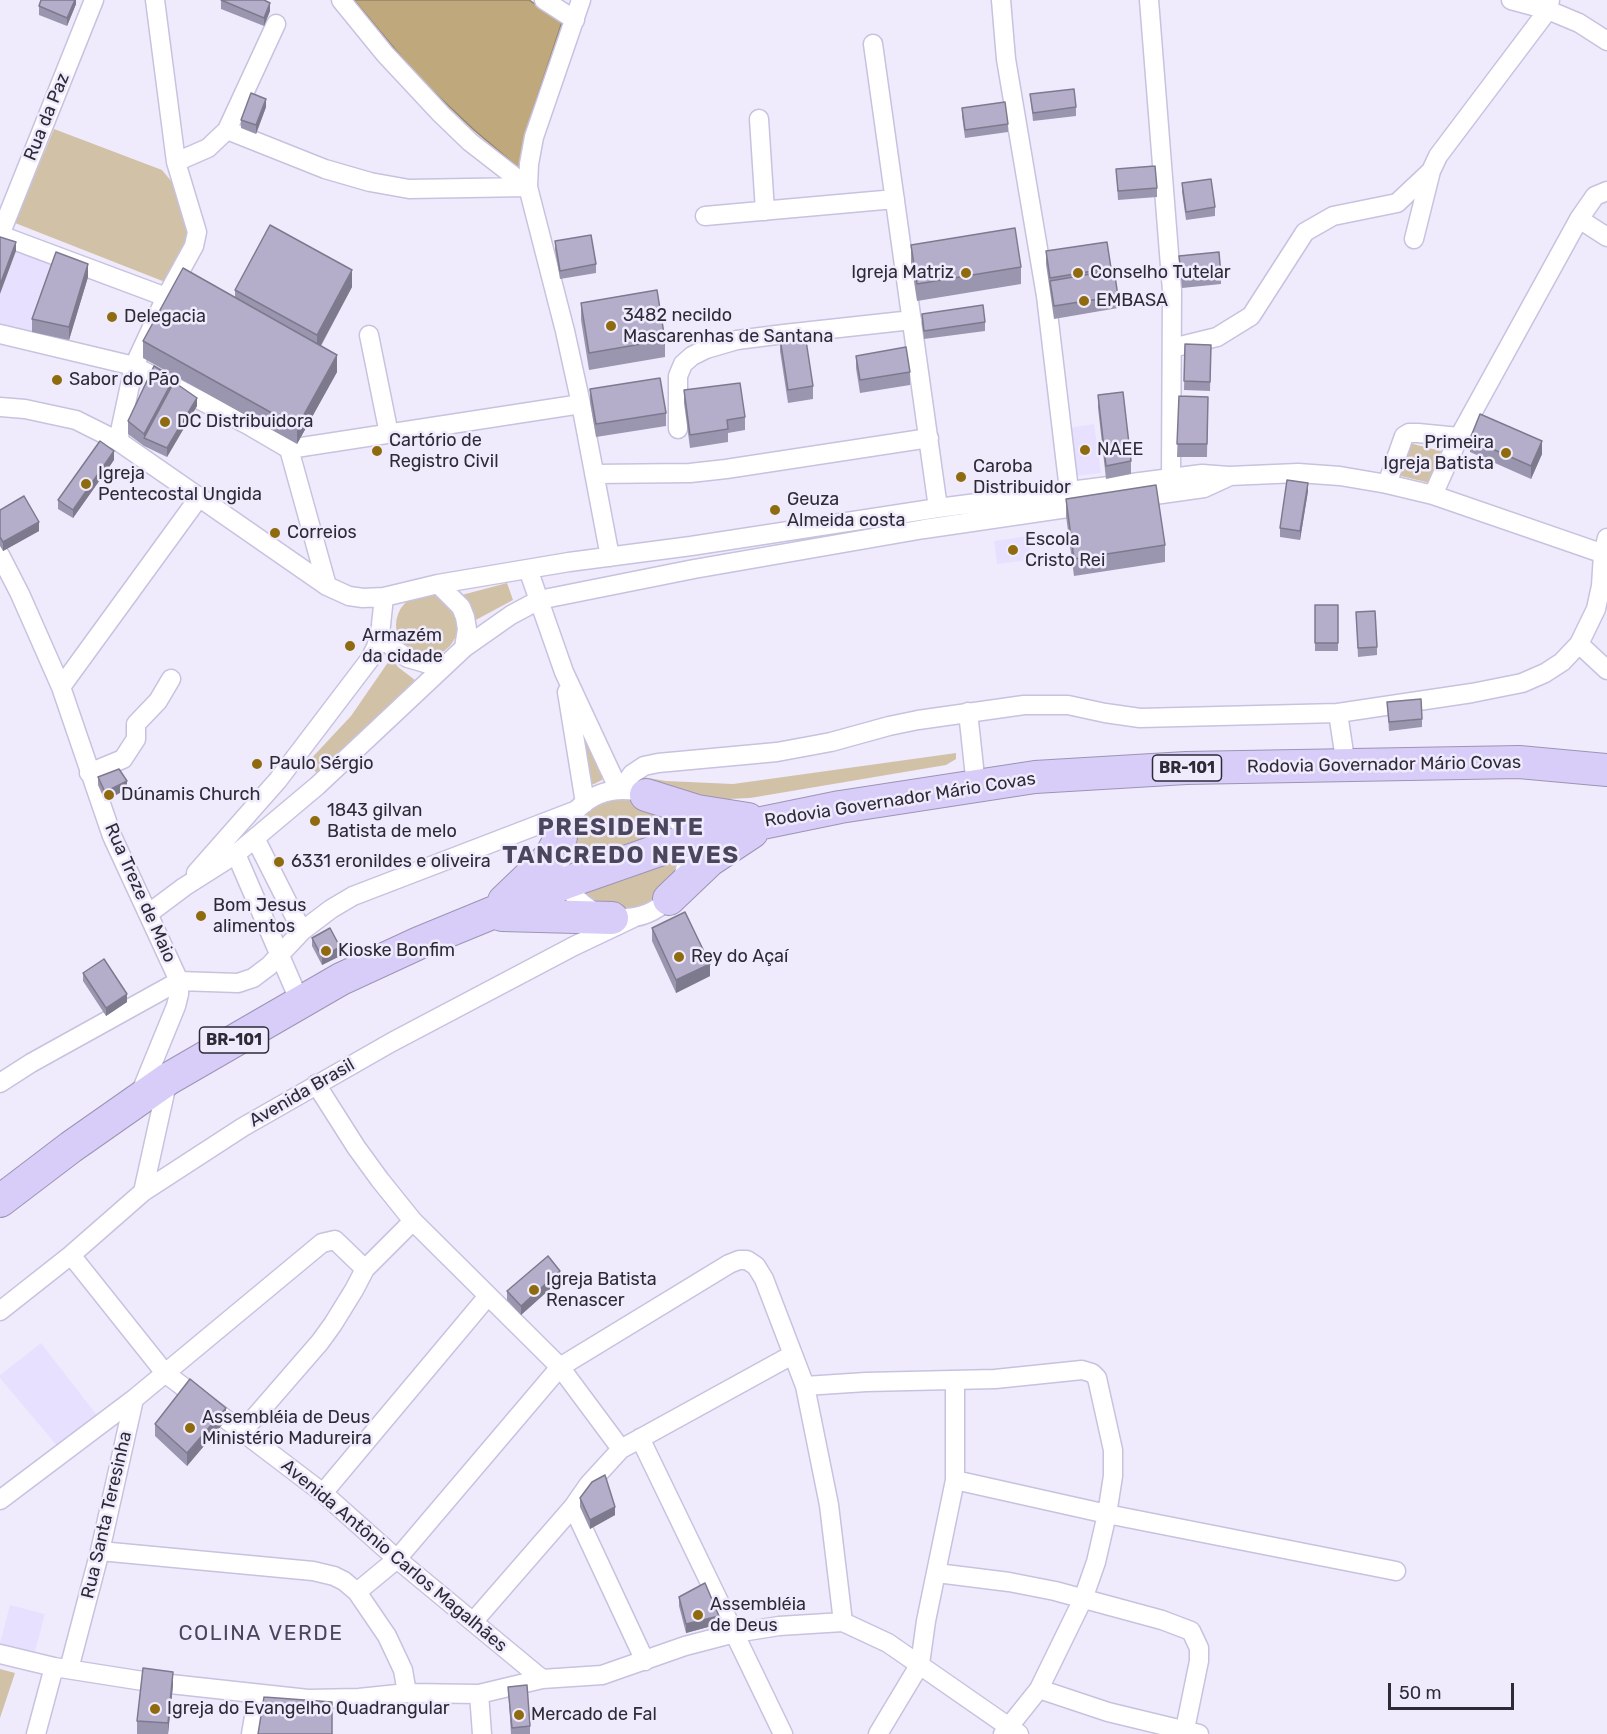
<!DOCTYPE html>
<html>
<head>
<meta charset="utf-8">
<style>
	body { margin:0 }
	#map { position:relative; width:1607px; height:1734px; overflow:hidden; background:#efebfd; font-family:Rubik,sans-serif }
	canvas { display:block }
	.scale { position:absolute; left:1388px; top:1683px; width:126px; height:27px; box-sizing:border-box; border:3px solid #2e2b37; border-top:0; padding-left:8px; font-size:18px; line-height:21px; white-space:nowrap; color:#2e2b37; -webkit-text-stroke:4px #efebfd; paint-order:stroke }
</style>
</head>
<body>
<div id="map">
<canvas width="1607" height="1734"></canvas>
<div class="scale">50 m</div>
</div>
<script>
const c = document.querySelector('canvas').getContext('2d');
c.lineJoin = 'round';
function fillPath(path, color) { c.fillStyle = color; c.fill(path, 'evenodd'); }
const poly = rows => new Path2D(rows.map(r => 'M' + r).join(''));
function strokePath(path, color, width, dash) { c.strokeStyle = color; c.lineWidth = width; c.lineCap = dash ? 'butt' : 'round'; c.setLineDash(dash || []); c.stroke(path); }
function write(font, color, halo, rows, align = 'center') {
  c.font = font + ' Rubik,sans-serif'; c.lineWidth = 5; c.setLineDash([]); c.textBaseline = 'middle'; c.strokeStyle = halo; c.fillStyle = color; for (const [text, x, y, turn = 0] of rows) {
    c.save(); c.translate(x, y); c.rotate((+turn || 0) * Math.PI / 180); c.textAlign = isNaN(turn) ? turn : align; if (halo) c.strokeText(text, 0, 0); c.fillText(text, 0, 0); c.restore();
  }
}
fillPath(poly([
	[16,251,56,265,32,332,0,324,0,294],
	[1094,424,1101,473,1076,476,1069,428],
	[1028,536,1031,560,997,564,994,541],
	[41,1343,103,1423,63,1453,0,1378,0,1375],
	[10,1605,45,1614,33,1659,0,1650,0,1643]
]), '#e7e1ff');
fillPath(poly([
	[54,129,162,170,172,182,191,233,165,282,15,223],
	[1405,442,1441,451,1434,484,1397,475],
	[507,583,513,600,472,622,458,596],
	'396 625a31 31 0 1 1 62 0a31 31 0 1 1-62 0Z',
	[391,658,398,667,415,680,375,721,317,773,307,763,351,716],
	[575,706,603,775,602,780,594,784,589,784],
	[956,753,956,759,946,765,750,798,706,800,660,791,642,777,666,781,733,784],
	[611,797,628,798,647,806,670,835,573,867,575,838,581,815,594,803],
	[675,853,677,867,672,880,663,898,645,909,626,914,592,903,581,887],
	[0,1669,15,1673,0,1718]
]), '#d1c2a7');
const water = poly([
	[354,0,529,0,562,22,533,110,519,168,474,130,418,77,354,0]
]);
fillPath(water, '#bfa87c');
strokePath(water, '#948267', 1.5);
const street = poly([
	[155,0,176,162],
	[341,0,385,54,441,114,470,142,528,187],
	[544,0,575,20],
	[581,0,534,137,529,164,528,187,565,331,581,404,610,557],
	[1001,0,1006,59,1046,296,1069,490],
	[1149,0,1172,291,1171,477],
	[1511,0,1548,10,1579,23,1607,41],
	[873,44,938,508],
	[759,119,765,211],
	[227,130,276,24],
	[705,216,895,199],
	[1579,219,1607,237],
	[0,235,166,297,194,246,197,232,176,162,208,148,227,130,325,169,370,182,409,189,528,187],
	[0,235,94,0],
	[1414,239,1431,171,1438,156,1548,10,1550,0],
	[0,334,134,366,248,425,289,449,581,404],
	[369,335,389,434],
	[1172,348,1217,337,1251,316,1305,232,1333,216,1397,203,1431,171],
	[0,407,25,409,76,420,118,441,327,586,349,596,363,598,384,597,438,584,569,562,691,546,938,508,1202,474,1229,476,1298,473,1340,476,1387,484,1433,495,1607,555],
	[678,429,678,376,683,364,692,356,706,349,737,340,784,334,912,320],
	[1459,437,1579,219,1595,196,1607,191],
	[118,441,134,366,166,297],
	[289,449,327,586],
	[594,474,690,473,726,469,929,438],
	[1387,484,1404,436,1409,433,1418,433,1459,437,1433,495],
	[1133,498,1204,488,1228,477],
	[0,555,20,594,61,687,112,836,179,981,179,994,176,1006,140,1094],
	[528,569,564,672,619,790],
	[438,584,461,607,465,617,467,629,464,648],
	[380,634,395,650,408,658,432,665,445,664],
	[1579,644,1607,670],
	[61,687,200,496],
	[567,692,585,803],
	[968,712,976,786],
	[1346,766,1338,713,1472,693,1522,683,1545,673,1562,662,1579,644,1596,609,1601,586,1603,554,1607,538],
	[89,773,123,759,136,739,136,724,158,701,171,679],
	[626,790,627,781,632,774,644,766,658,763,777,752,831,742,889,726,918,720,1024,705,1068,705,1105,713,1140,718,1338,713],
	'559 854a64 64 0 1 1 128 0a64 64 0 1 1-128 0Z',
	[255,838,302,931],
	[236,854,300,1002],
	[196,873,278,780,370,659,376,647,380,634,384,597],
	[148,914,184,887,236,854,317,786,464,648,511,615,539,600,694,569,924,529,1088,505],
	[0,1083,31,1063,179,981,238,983,253,978,269,966,302,931,331,909,353,896,577,810],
	[316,1084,356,1147,380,1180,413,1221,560,1367,621,1449],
	[143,1192,168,1079],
	[71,1255,165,1373,323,1493,397,1559,542,1679],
	[365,1269,413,1221],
	[0,1311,71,1255,143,1192,243,1127,392,1042,574,946,633,918],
	[805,1386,866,1382,995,1379,1082,1370,1092,1373,1097,1378,1113,1450,1113,1476,1107,1514,1096,1562,1083,1599,1039,1689,1003,1734],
	[640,1438,783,1734],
	[955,1480,1107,1514,1396,1571],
	[323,1493,488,1296],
	[0,1500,134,1399],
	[573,1507,589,1484,621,1449,792,1355],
	[100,1551,313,1571,334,1576,344,1581,357,1592,387,1636,403,1670,407,1693],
	[937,1573,1009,1582,1055,1591,1162,1620,1191,1631,1199,1648,1199,1661,1184,1734],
	[357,1592,397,1559,560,1367,729,1264,739,1260,747,1260,756,1266,764,1279,805,1386,829,1505,843,1622],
	[473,1622,573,1507,645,1661],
	[0,1654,54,1667,143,1681,308,1699,359,1698,407,1693,479,1694,542,1679,602,1675,685,1646,735,1633,779,1626,843,1622,888,1643,1019,1734],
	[69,1669,100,1551,134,1399,322,1243,335,1240,365,1269,354,1290,333,1324,320,1342,242,1432],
	[1039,1689,1108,1712,1199,1734],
	[479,1694,482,1734],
	[36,1734,54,1667],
	[251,1734,258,1694],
	[878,1734,920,1664,926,1621,955,1480,955,1380]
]);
const highway = poly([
	[646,795,697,811,748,819],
	[669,899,710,860,752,832],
	[504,901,550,857,561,837],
	[502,915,612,918],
	[0,1201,71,1147,168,1079,341,979,419,943,565,883,685,841,723,831,840,807,1035,777,1186,768,1519,762,1607,770]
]);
strokePath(street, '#c8c2df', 21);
strokePath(highway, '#9c94b4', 34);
strokePath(street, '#fff', 18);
strokePath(highway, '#d7cdf8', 32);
fillPath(poly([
	[76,0,76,4,67,26,39,15,39,6],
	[221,0,270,11,264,26,221,9],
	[1030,94,1076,107,1076,116,1033,121],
	[266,107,256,134,241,128,241,120],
	[962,108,1008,124,1008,132,965,138,962,116],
	[1116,169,1157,188,1157,197,1118,200],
	[1182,183,1215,207,1215,216,1186,220,1182,192],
	[555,241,596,264,596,273,560,279,555,250],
	[911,245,1021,267,1021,284,917,301,911,262],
	[1046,251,1111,268,1118,296,1118,308,1054,319,1046,264],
	[1179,256,1221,276,1221,284,1182,288],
	[88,277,69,340,32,332,32,319],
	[352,287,321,346,337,372,297,444,143,358,143,341,235,298,235,290],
	[581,303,665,340,665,357,589,370,581,320],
	[922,314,985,322,985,331,924,339,922,323],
	[780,338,813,386,813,399,788,403,780,351],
	[1185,344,1211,345,1210,391,1184,390],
	[856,356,910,372,910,385,860,393,856,368],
	[174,382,197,406,167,457,144,446,128,434,128,421],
	[590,389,666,413,666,426,596,437,590,402],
	[684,390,745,417,745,430,728,433,728,442,690,448,684,403],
	[1098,395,1131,461,1131,474,1106,479,1098,408],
	[1179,396,1208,397,1207,457,1177,457],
	[1470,439,1542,454,1531,479,1470,452],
	[114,460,73,518,58,509,58,500],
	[1308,491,1300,540,1280,537,1280,528],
	[1066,499,1165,545,1165,562,1074,576,1066,516],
	[0,510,39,531,3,551,0,546],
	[1315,605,1338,605,1338,651,1315,651],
	[1356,612,1377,647,1377,655,1358,657],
	[1387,702,1422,719,1422,727,1389,731],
	[98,777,127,789,105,801,98,785],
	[652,928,710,976,676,993,652,941],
	[312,938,340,956,322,965,312,946],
	[83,973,127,1002,106,1016,83,981],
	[560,1280,521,1315,507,1300,507,1291],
	[226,1420,187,1466,155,1436,155,1424],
	[580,1498,615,1515,590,1529,580,1507],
	[679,1597,719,1624,686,1633,679,1606],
	[173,1685,168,1734,137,1734,137,1721],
	[508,1687,530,1726,530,1734,511,1734]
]), '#9b96af');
fillPath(poly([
	[75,0,76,0,76,4,67,26,67,18],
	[270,3,270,11,264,26,264,18],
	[266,99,266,107,256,134,256,125],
	[16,242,16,251,0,294,0,285],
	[88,264,88,277,69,340,69,327],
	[352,270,352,287,317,352,317,335],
	[337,355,337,372,297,444,297,427],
	[174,378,174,391,144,438,144,434],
	[197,398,197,406,167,457,167,448],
	[1542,441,1542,454,1531,479,1531,466],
	[114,451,114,460,73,518,73,510],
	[1308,483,1308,491,1300,540,1300,531],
	[39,522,39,531,3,551,3,542],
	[127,781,127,789,105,801,105,792],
	[340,947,340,956,322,965,322,957],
	[710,964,710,976,676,993,676,980],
	[127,994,127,1002,106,1016,106,1008],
	[560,1271,560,1280,521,1315,521,1306],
	[226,1408,226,1420,187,1466,187,1453],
	[615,1507,615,1515,590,1529,590,1520],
	[719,1616,719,1624,686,1633,686,1624],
	[173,1672,173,1685,168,1734,168,1723]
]), '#7e7a8e');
const building = poly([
	[41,0,75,0,67,18,39,6,41,0],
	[221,0,264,0,270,3,264,18,221,0],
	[1074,89,1076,107,1033,113,1030,94,1074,89],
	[251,93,266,99,256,125,241,120,251,93],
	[1005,102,1008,124,965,130,962,108,1005,102],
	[1155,166,1157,188,1118,191,1116,169,1155,166],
	[1211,179,1215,207,1186,212,1182,183,1211,179],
	[270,225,352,270,317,335,235,290,270,225],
	[1015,228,1021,267,917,284,911,245,1015,228],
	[591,235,596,264,560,271,555,241,591,235],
	[0,237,16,242,0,285,0,237],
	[1107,242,1111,268,1050,278,1046,251,1107,242],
	[56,252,88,264,69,327,32,319,56,252],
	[1219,252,1221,276,1182,279,1179,256,1219,252],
	[183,268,337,355,297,427,143,341,183,268],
	[1114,270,1118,296,1054,306,1050,281,1114,270],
	[657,290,665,340,589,353,581,303,657,290],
	[983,305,985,322,924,331,922,314,983,305],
	[805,334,813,386,788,390,780,338,805,334],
	[1185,344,1211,345,1210,382,1184,381,1185,344],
	[906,347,910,372,860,380,856,356,906,347],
	[154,366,174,378,144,434,128,421,154,366],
	[660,378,666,413,596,424,590,389,660,378],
	[174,382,197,398,167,448,144,438,174,382],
	[740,383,745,417,727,420,728,429,690,435,684,390,740,383],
	[1123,392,1131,461,1106,466,1098,395,1123,392],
	[1179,396,1208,397,1207,444,1177,444,1179,396],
	[1480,414,1542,441,1531,466,1470,439,1480,414],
	[100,441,114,451,73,510,58,500,100,441],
	[1287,480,1308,483,1300,531,1280,528,1287,480],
	[1156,485,1165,545,1074,559,1066,499,1156,485],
	[24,496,39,522,3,542,0,537,0,510,24,496],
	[1315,605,1338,605,1338,643,1315,643,1315,605],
	[1375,611,1377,647,1358,648,1356,612,1375,611],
	[1421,699,1422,719,1389,722,1387,702,1421,699],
	[119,769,127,781,105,792,98,777,119,769],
	[685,912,710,964,676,980,652,928,685,912],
	[330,928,340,947,322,957,312,938,330,928],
	[104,959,127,994,106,1008,83,973,104,959],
	[548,1256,560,1271,521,1306,507,1291,548,1256],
	[190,1379,226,1408,187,1453,155,1424,190,1379],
	[605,1475,615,1507,590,1520,580,1498,592,1482,605,1475],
	[705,1583,719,1616,686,1624,679,1597,705,1583],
	[143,1668,173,1672,168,1723,137,1721,143,1668],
	[527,1685,530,1726,512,1728,508,1687,527,1685],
	[264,1697,332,1702,332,1734,258,1734,264,1697]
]);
fillPath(building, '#b4aecb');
strokePath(building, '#7e7a8e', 1.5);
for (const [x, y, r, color] of [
	[966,273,6,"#8f6b10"],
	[1078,273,6,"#8f6b10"],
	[1084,301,6,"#8f6b10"],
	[112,317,6,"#8f6b10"],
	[611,326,6,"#8f6b10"],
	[57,380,6,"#8f6b10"],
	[165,422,6,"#8f6b10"],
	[1085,450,6,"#8f6b10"],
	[377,451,6,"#8f6b10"],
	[1506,453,6,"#8f6b10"],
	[961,477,6,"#8f6b10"],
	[86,484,6,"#8f6b10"],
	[775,510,6,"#8f6b10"],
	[275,533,6,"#8f6b10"],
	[1013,550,6,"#8f6b10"],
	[350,646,6,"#8f6b10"],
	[257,764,6,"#8f6b10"],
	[109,795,6,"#8f6b10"],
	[315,821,6,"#8f6b10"],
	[279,862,6,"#8f6b10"],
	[201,916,6,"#8f6b10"],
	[326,951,6,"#8f6b10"],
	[679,957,6,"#8f6b10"],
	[534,1290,6,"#8f6b10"],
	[190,1428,6,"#8f6b10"],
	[698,1615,6,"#8f6b10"],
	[155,1709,6,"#8f6b10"],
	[519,1715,6,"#8f6b10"]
]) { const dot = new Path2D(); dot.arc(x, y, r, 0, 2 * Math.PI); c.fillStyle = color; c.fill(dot); strokePath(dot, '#efebfd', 2); }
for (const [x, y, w] of [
	[1187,768,69],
	[234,1040,69]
]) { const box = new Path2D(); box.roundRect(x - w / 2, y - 13, w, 26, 4.5); c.fillStyle = '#efebfd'; c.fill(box); strokePath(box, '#2e2b37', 1.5); }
write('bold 16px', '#2e2b37', null, [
	["BR-101",1187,768],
	["BR-101",234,1040]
]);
write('18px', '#2e2b37', '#efebfd', [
	["Rua da Paz",47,117,-68],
	["Rodovia Governador Mário Covas",1384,765,-1],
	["Rodovia Governador Mário Covas",900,800,-9],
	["Rua Treze de Maio",140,893,66],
	["Avenida Brasil",302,1093,-30],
	["Rua Santa Teresinha",107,1515,-77],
	["Avenida Antônio Carlos Magalhães",394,1556,40]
]);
write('18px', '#2e2b37', '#efebfd', [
	["Igreja Matriz",954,273,"right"],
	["Conselho Tutelar",1090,273],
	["EMBASA",1096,301],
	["3482 necildo",623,316],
	["Mascarenhas de Santana",623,337],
	["Delegacia",124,317],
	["Sabor do Pão",69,380],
	["DC Distribuidora",177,422],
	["Cartório de",389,441],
	["Registro Civil",389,462],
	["Primeira",1494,443,"right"],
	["Igreja Batista",1494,464,"right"],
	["NAEE",1097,450],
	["Caroba",973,467],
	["Distribuidor",973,488],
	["Igreja",98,474],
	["Pentecostal Ungida",98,495],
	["Geuza",787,500],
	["Almeida costa",787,521],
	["Correios",287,533],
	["Escola",1025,540],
	["Cristo Rei",1025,561],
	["Armazém",362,636],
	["da cidade",362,657],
	["Paulo Sérgio",269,764],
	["Dúnamis Church",121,795],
	["1843 gilvan",327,811],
	["Batista de melo",327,832],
	["6331 eronildes e oliveira",291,862],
	["Bom Jesus",213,906],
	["alimentos",213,927],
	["Kioske Bonfim",338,951],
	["Rey do Açaí",691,957],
	["Igreja Batista",546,1280],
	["Renascer",546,1301],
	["Assembléia de Deus",202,1418],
	["Ministério Madureira",202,1439],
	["Assembléia",710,1605],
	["de Deus",710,1626],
	["Igreja do Evangelho Quadrangular",167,1709],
	["Mercado de Fal",531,1715]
], 'left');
c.letterSpacing = '1.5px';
write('21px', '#4b455e', '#efebfd', [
	["COLINA VERDE",261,1634]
]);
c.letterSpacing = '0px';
c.letterSpacing = '1.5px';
write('bold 24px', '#4b455e', '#efebfd', [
	["PRESIDENTE",621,828],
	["TANCREDO NEVES",621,856]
]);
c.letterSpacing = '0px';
</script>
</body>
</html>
